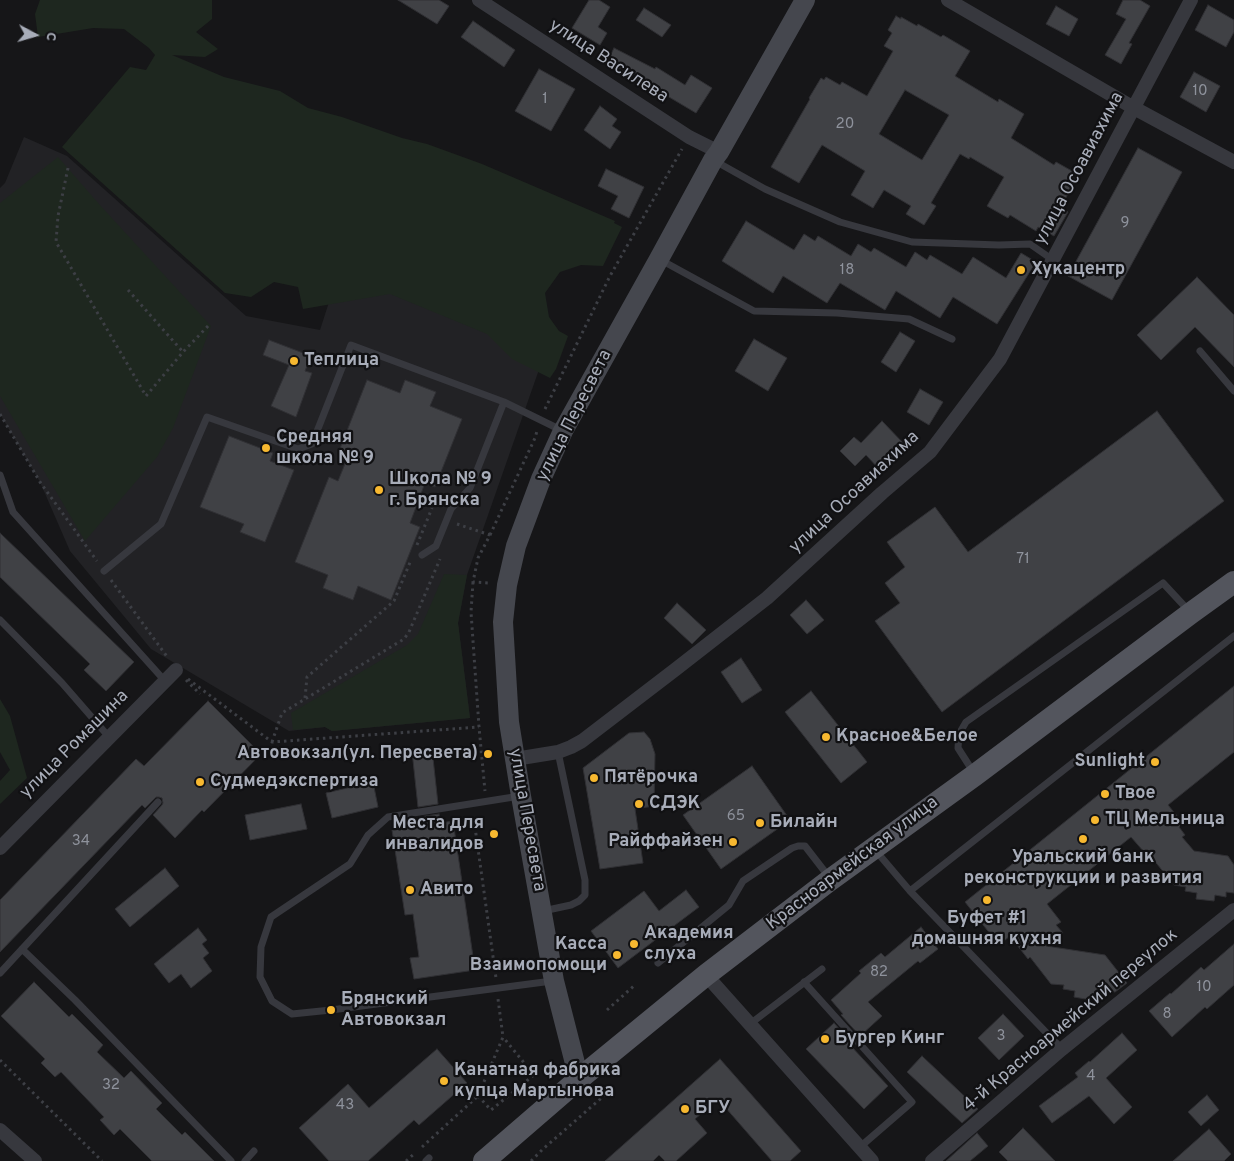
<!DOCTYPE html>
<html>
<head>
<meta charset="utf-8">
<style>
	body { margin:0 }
	#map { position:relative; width:1234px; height:1161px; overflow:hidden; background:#161618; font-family:Overpass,sans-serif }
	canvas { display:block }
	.north { position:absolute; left:10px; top:10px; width:50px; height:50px; -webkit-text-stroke:4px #111113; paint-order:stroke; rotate:96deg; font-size:14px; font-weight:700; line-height:20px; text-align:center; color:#a8adb9 }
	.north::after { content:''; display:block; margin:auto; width:18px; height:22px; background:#a8adb9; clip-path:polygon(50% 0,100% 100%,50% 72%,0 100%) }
</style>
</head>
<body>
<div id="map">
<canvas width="1234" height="1161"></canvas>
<div class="north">С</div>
</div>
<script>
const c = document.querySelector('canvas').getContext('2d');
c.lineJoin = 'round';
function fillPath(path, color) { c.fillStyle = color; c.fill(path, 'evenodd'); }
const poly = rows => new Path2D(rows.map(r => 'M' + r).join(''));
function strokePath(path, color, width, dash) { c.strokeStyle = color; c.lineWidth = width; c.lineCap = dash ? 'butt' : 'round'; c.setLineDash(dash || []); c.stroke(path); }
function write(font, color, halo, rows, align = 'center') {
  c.font = font + ' Overpass,sans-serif'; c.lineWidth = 4.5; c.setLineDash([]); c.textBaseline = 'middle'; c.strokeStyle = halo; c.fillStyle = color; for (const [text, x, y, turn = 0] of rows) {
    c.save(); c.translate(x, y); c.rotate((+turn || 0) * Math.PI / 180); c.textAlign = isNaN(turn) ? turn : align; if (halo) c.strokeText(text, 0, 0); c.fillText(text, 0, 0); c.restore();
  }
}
fillPath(poly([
	[24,137,67,156,246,316,320,330,330,299,390,291,528,347,542,361,467,575,458,623,470,718,332,731,325,727,289,731,151,649,70,551,40,482,0,414,0,188,5,183]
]), '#222225');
fillPath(poly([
	[40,0,212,0,212,19,196,32,218,49,205,57,172,55,224,77,280,91,308,108,342,117,402,138,427,144,482,164,615,221,614,223,622,227,603,266,581,265,560,272,545,293,549,317,559,331,568,336,556,369,550,378,512,359,487,334,390,294,303,309,298,287,274,282,251,297,225,293,62,147,130,67,146,70,155,55,149,48,124,29,93,28,38,37,35,14],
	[58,157,99,204,211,326,173,428,157,457,85,541,0,396,0,203],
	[444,574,467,575,458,623,470,718,332,731,325,727,293,730,291,713,407,645,418,634],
	[0,699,10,716,27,778,0,804,0,781,10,770,0,752]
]), '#1e271f');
const building = poly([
	[398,0,439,0,449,6,437,24,398,0],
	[589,0,599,0,610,7,598,27,607,33,600,45,572,28,589,0],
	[1123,0,1140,0,1150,6,1129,43,1132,44,1121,64,1105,55,1126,19,1116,14,1123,0],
	[1208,5,1234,20,1234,32,1226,47,1195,30,1208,5],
	[1056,6,1078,19,1069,36,1046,24,1056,6],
	[644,8,671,25,662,37,636,20,644,8],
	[896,16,901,19,901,17,917,26,918,24,941,37,943,35,970,51,955,76,998,102,999,99,1024,114,1011,138,1054,165,1056,162,1079,175,1060,208,1068,212,1054,236,1038,227,1036,231,1010,215,1008,218,987,206,1004,177,970,157,969,159,960,154,931,203,936,206,924,225,906,214,911,206,884,190,873,208,851,195,865,171,822,145,799,183,771,167,810,99,809,98,821,78,824,80,826,77,840,85,842,82,867,96,893,51,884,46,892,33,888,30,896,16],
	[905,90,949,115,922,160,879,134,905,90],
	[473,21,515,50,504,67,461,37,473,21],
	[614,48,655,69,656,67,685,85,691,75,712,88,696,113,627,72,626,75,606,65,614,48],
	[539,69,575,89,551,131,515,111,539,69],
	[1194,72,1220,86,1206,112,1180,97,1194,72],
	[600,106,617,119,612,126,621,132,610,149,584,130,600,106],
	[1138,148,1182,172,1112,300,1068,276,1138,148],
	[606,169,644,187,629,218,611,209,618,196,598,186,606,169],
	[746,221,794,250,804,234,815,241,818,236,851,256,858,244,871,252,874,248,906,267,915,252,927,260,930,255,962,274,973,257,1006,278,1021,253,1036,262,997,324,953,297,940,318,896,291,885,310,840,283,827,303,783,276,773,293,722,261,746,221],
	[1197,277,1234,315,1234,367,1195,327,1161,360,1137,335,1197,277],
	[900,332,915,341,896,372,881,362,900,332],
	[754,339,787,358,768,391,735,371,754,339],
	[269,340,311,356,305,371,312,373,296,417,271,406,289,365,263,355,269,340],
	[367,380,400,393,405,380,436,392,430,406,462,419,435,487,425,483,410,523,420,527,391,600,358,586,353,600,323,588,328,575,295,562,329,477,338,481,349,454,339,451,367,380],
	[920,389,943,402,929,425,907,412,920,389],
	[1157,411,1224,501,942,712,875,621,900,603,885,583,905,567,887,542,935,507,968,552,1157,411],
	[882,421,905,445,880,470,866,455,855,466,840,451,854,437,861,443,882,421],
	[229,436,273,453,270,461,294,470,265,542,240,532,244,524,200,507,229,436],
	[0,533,134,662,106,691,84,670,90,664,0,577,0,533],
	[806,600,824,620,807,634,790,615,806,600],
	[677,603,706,630,692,644,664,618,677,603],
	[741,658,762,690,742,703,721,672,741,658],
	[1234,686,1234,752,1168,805,1183,823,1179,827,1185,835,1182,837,1194,851,1228,856,1234,865,1234,893,1226,892,1226,897,1215,895,1214,901,1196,899,1197,893,1185,891,1186,887,1174,885,1153,859,1151,860,1131,837,1047,904,1061,922,1056,925,1063,933,1046,946,1105,955,1127,983,1115,992,1104,991,1103,995,1092,994,1091,1000,1074,997,1075,991,1063,989,1064,985,1051,984,1030,957,1028,959,1010,936,999,945,965,902,1234,686],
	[811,691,867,762,841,783,785,712,811,691],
	[208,701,261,754,204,812,202,810,175,838,153,815,162,805,163,803,162,798,159,797,156,797,145,808,142,805,0,952,0,900,136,759,144,766,208,701],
	[644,732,650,739,655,754,654,806,635,809,643,863,600,869,583,768,629,733,644,732],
	[432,749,438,804,418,807,412,751,432,749],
	[752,766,790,820,721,869,683,815,752,766],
	[373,782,378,807,332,818,326,793,373,782],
	[301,804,307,829,250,840,245,815,301,804],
	[439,814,440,823,453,821,475,970,414,979,410,958,419,957,413,914,405,915,392,830,420,826,419,817,439,814],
	[165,868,179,886,130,927,115,909,165,868],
	[686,890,699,907,618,968,591,931,644,891,659,911,686,890],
	[921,927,938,949,920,963,918,961,868,1002,882,1016,860,1036,841,1015,843,1014,831,1000,861,973,859,971,881,953,885,957,921,927],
	[198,928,207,940,202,944,209,953,203,958,212,971,191,988,181,974,169,983,154,964,198,928],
	[1234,944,1234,985,1207,1009,1205,1007,1172,1037,1149,1011,1170,993,1171,994,1201,967,1204,970,1234,944],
	[34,982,69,1017,72,1014,103,1045,97,1052,124,1078,131,1071,162,1103,156,1109,182,1135,185,1132,214,1161,152,1161,120,1129,114,1135,100,1120,104,1117,61,1072,55,1077,41,1063,45,1059,1,1016,34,982],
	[1003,1014,1024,1036,999,1060,978,1038,1003,1014],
	[834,1023,852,1043,850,1045,888,1086,864,1109,806,1049,834,1023],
	[1122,1033,1137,1050,1106,1078,1132,1107,1114,1124,1089,1096,1052,1123,1039,1106,1078,1077,1075,1073,1089,1061,1090,1062,1122,1033],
	[437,1049,467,1083,419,1125,414,1120,368,1161,329,1161,299,1128,348,1084,369,1108,437,1049],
	[922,1056,978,1109,962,1123,907,1072,922,1056],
	[720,1059,801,1151,790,1161,772,1161,718,1099,695,1119,707,1133,676,1161,665,1161,659,1155,653,1161,605,1161,720,1059],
	[1207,1095,1219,1110,1201,1126,1188,1112,1207,1095],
	[1023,1128,1055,1161,1008,1161,999,1152,1023,1128],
	[1209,1129,1231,1154,1224,1161,1173,1161,1209,1129],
	[977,1133,988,1146,970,1161,946,1161,977,1133]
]);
fillPath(building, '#404145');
strokePath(building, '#303034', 1);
strokePath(poly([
	[68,168,58,216,56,242,146,396,183,352,210,324],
	[128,290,183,352],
	[545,409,610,276,682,149],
	[0,414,40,482,97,561],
	[457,524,490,535,478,558,473,582,489,583],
	[490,535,535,438,537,431],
	[417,545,432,508],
	[111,580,168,658],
	[473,582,471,612,479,727,485,791],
	[188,679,272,742,479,727],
	[186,680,200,694],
	[305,698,307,677,394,601,411,560],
	[272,742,282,713,404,639,409,632,440,559],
	[474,820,496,978],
	[607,1010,636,984],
	[0,1060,102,1161],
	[478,1096,491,1110,534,1075,503,1037],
	[422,1147,478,1096,503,1037,498,999],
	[406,1161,415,1153],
	[531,1161,543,1149,606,1094]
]), '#3d3f45', 3, [2.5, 4]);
strokePath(poly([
	[715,161,765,189,840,222,912,242,999,245,1030,244,1053,260],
	[659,259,754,311,837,313,909,319,952,339],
	[1200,351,1234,391],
	[0,475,13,512,165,681],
	[422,555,436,546,451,509,470,488,504,402],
	[104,571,161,524,207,417,298,449,312,444,351,345,504,402,561,430],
	[0,620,62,683,109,737],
	[974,773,958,748,959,734,966,722,1163,583,1189,611],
	[520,796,388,817,368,835,350,864,271,917,261,947,260,977,272,1001,292,1014,331,1010,552,981],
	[876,851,910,891,1062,1049],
	[910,891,1234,636],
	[543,911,571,905,579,901,585,895,585,880,558,752],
	[22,949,75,1000,231,1161],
	[658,963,729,905,743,881,792,848,798,846,805,846,829,877],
	[0,973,158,802],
	[804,982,912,1102,860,1147],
	[750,1024,822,969],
	[245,1161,254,1151],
	[426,1161,429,1158]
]), '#37383e', 7);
strokePath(poly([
	[479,0,689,137,719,152],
	[948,0,1134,108,1234,162],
	[515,759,558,752,571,747,582,741,676,669,767,598,882,493,930,452,1000,359,1191,0],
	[0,848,176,670],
	[706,975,872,1161],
	[0,1130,35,1161],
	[932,1161,1062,1049,1234,910]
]), '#37383e', 14);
strokePath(poly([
	[579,1079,554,981,521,796,509,722,503,622,507,585,516,546,541,479,563,431,659,259,713,160,719,152,805,0]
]), '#45474e', 20);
strokePath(poly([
	[484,1161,579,1079,706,975,830,880,975,775,1191,613,1234,582]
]), '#53555d', 22);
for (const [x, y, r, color] of [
	[1021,270,5,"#f7b830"],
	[294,361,5,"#f7b830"],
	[266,448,5,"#f7b830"],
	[379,490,5,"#f7b830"],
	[826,737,5,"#f7b830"],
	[488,754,5,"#f7b830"],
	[1155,762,5,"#f7b830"],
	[594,778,5,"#f7b830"],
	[200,782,5,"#f7b830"],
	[1105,794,5,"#f7b830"],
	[639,804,5,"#f7b830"],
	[1095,820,5,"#f7b830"],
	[760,823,5,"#f7b830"],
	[494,834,5,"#f7b830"],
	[1083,839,5,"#f7b830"],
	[733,842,5,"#f7b830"],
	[410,890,5,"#f7b830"],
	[987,900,5,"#f7b830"],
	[634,944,5,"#f7b830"],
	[617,955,5,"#f7b830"],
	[331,1010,5,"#f7b830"],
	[825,1039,5,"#f7b830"],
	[444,1081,5,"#f7b830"],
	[685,1109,5,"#f7b830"]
]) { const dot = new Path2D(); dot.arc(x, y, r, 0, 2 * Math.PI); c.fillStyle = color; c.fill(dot); strokePath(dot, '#111113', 2); }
write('15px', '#8e929c', null, [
	["10",1200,92],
	["1",545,100],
	["20",845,125],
	["9",1125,224],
	["18",847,271],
	["71",1023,560],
	["65",736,817],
	["34",81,842],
	["82",879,973],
	["10",1204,988],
	["8",1167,1015],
	["3",1001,1037],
	["4",1091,1077],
	["32",111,1086],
	["43",345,1106]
]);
write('18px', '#a8adb9', '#111113', [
	["улица Василева",608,62,33],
	["улица Осоавиахима",1080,169,-62],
	["улица Пересвета",575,416,-63],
	["улица Осоавиахима",855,493,-43],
	["улица Ромашина",75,745,-45],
	["улица Пересвета",526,820,80],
	["Красноармейская улица",853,864,-37],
	["4-й Красноармейский переулок",1071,1021,-40]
]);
write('bold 18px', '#a8adb9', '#111113', [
	["Хукацентр",1031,270],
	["Теплица",304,361],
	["Средняя",276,438],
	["школа № 9",276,459],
	["Школа № 9",389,480],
	["г. Брянска",389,501],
	["Красное&Белое",836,737],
	["Автовокзал(ул. Пересвета)",478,754,"right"],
	["Sunlight",1145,762,"right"],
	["Пятёрочка",604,778],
	["Судмедэкспертиза",210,782],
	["Твое",1115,794],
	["СДЭК",649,804],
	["ТЦ Мельница",1105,820],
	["Билайн",770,823],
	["Места для",484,824,"right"],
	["инвалидов",484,845,"right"],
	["Райффайзен",723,842,"right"],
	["Уральский банк",1083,858,"center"],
	["реконструкции и развития",1083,879,"center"],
	["Авито",420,890],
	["Буфет #1",987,919,"center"],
	["домашняя кухня",987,940,"center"],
	["Академия",644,934],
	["слуха",644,955],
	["Касса",607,945,"right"],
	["Взаимопомощи",607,966,"right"],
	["Брянский",341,1000],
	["Автовокзал",341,1021],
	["Бургер Кинг",835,1039],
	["Канатная фабрика",454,1071],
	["купца Мартынова",454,1092],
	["БГУ",695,1109]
], 'left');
</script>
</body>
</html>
